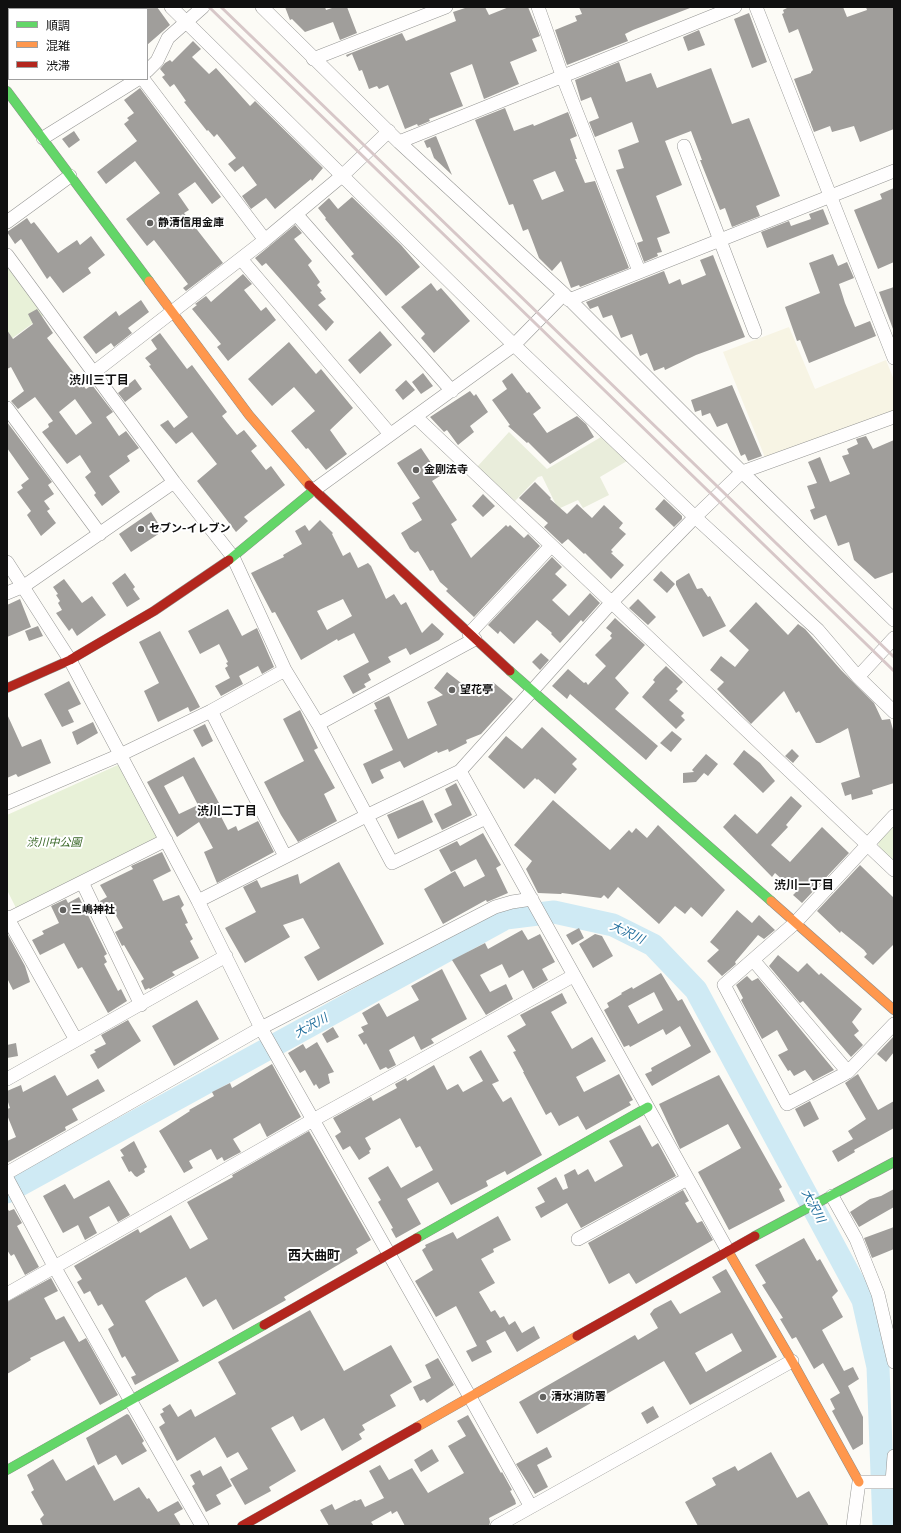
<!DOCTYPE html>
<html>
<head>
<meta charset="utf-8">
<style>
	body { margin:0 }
	#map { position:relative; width:901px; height:1533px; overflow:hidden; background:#fcfbf6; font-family:"IBM Plex Serif","Noto Sans JP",serif }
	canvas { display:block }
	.frame { position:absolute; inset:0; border:8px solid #101010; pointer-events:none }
	.legend { position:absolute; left:8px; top:8px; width:140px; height:72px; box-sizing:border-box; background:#fff; border:1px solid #9f9f9f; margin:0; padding:5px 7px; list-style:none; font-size:12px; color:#101010 }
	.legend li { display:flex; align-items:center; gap:8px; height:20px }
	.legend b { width:20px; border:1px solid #9f9f9f }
</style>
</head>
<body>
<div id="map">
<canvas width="901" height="1533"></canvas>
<div class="frame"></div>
<ul class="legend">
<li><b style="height:5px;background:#63d668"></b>順調</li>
<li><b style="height:5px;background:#ff974d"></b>混雑</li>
<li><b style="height:5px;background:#b3261e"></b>渋滞</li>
</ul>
</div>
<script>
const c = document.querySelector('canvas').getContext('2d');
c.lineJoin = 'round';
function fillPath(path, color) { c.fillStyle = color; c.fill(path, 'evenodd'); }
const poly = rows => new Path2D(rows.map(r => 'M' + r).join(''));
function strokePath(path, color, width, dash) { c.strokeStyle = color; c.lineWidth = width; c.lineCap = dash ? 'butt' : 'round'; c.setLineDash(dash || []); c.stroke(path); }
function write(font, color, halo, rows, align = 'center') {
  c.font = font + ' "IBM Plex Serif","Noto Sans JP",serif'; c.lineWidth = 4; c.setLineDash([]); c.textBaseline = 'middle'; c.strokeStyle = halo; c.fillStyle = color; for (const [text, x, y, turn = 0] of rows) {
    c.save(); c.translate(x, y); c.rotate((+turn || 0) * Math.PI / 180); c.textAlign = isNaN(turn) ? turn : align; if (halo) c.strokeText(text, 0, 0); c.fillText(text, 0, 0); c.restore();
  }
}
fillPath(poly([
	[789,327,815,389,886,360,894,380,894,412,766,460,723,352]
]), '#f7f4e4');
fillPath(poly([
	[7,259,47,313,7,342],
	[120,764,161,842,18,912,7,890,7,815],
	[894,824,894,863,879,849,878,841]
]), '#e8f1d8');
fillPath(poly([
	[509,432,547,469,601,437,627,461,600,477,609,495,583,508,578,500,558,509,542,476,538,477,515,501,477,467]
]), '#e9eddb');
strokePath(poly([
	[7,1192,506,918,554,912,613,925,653,945,696,990,863,1300,878,1367,884,1526]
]), '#cfeaf4', 23);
fillPath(poly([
	[147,7,157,7,170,25,147,45],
	[285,7,325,7,326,10,335,7,347,7,357,33,340,40,333,22,305,32,292,19,290,20],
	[468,7,485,7,489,15,509,7,528,7,540,36,532,39,537,51,510,62,519,84,484,99,472,64,450,73,463,106,429,119,430,121,418,126,417,124,405,129,388,85,379,89,377,86,369,89,362,70,359,71,352,54,347,57,346,55,402,33,406,41,456,21,453,12],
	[579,7,690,7,690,8,633,30,625,34,628,41,567,65,555,30,577,21,575,16,582,14],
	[789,7,843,7,847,17,867,10,866,7,894,7,894,129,860,142,854,126,832,132,830,126,814,132,794,79,811,73,811,72,813,70,798,29,789,33,782,14,784,13,783,10],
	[749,13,767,62,752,68,734,19],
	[699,30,705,45,688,51,683,37],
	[193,41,201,49,192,57,209,74,216,68,250,106,255,101,323,168,312,181,311,179,275,209,266,198,251,209,242,196,257,185,243,166,235,172,228,164,236,158,217,134,214,137,208,130,207,131,184,102,186,101,174,84,170,87,162,77,165,75,160,69,165,63,170,60,172,62],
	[619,62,626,82,651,73,657,88,711,68,732,124,749,118,780,196,756,206,760,216,732,227,725,208,720,210,700,160,702,160,691,131,665,141,682,185,656,196,670,233,657,238,662,252,657,253,658,256,644,262,637,243,643,241,616,170,624,168,618,150,639,142,632,122,595,137,589,122,599,118,591,97,581,101,575,80],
	[140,88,221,197,212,204,195,182,178,194,189,210,184,213,223,263,186,291,183,288,188,284,154,240,147,246,126,219,160,193,135,161,106,184,97,172,137,141,124,124,129,120,127,118,134,113,124,100],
	[505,108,514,131,533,124,534,126,568,112,577,136,570,139,577,159,575,159,585,183,595,181,629,268,580,287,579,285,571,288,561,261,552,271,539,258,528,229,523,231,513,204,509,205,475,120],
	[555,171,564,191,542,200,533,180],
	[74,131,80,140,69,148,62,139],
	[436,136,452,175,434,158,430,147,427,148,424,141],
	[894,188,894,262,878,269,854,210,882,199,880,194],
	[352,197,401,245,420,267,386,296,351,256,354,254,325,219,326,218,318,208,329,198,338,209],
	[823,209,829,224,767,248,761,232,789,221,791,226,811,219,809,214],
	[27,218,31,224,34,222,38,227,58,253,77,240,80,245,91,236,105,255,88,268,91,273,63,293,50,276,47,279,21,239,15,244,7,232],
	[295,225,302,233,294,239,312,261,308,265,320,282,317,285,322,291,320,292,326,299,318,305,334,322,326,331,266,263,262,266,255,258],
	[833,254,838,266,847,262,854,278,839,284,845,303,855,327,870,321,876,336,809,363,800,340,797,341,785,307,820,293,809,263],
	[713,255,745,337,696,355,665,370,664,367,654,371,647,353,640,356,632,334,621,338,612,315,603,318,598,306,590,309,586,302,664,271,669,284,680,279,682,285,706,275,700,260],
	[243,274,252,284,244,290,261,311,266,307,276,320,228,361,217,347,221,344,192,309,197,305,195,304,206,296,211,302],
	[431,283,437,291,441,288,470,321,434,353,421,338,425,334,401,307],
	[894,287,894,329,893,329,879,292],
	[141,300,149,312,128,328,132,333,114,347,111,343,96,354,83,337,116,311,119,316],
	[37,309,53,333,47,338,86,389,92,385,96,390,113,412,106,417,119,436,126,431,139,448,127,456,130,461,109,476,120,492,102,506,94,495,96,493,85,477,91,472,80,455,67,464,42,432,49,427,48,424,53,421,35,397,18,409,11,401,24,391,11,367,7,369,7,330,13,339,33,324,28,314],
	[75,399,92,423,76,435,59,412],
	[380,331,392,345,360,374,348,360],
	[160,333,187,369,192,365,227,412,222,416,237,435,244,430,257,446,251,451,266,470,271,466,285,485,244,517,248,521,236,532,197,481,217,464,192,432,176,444,160,425,168,420,174,428,188,417,149,366,151,365,145,358,157,349,151,340],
	[289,342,316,374,321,369,353,408,330,430,347,454,326,470,308,448,306,449,291,431,315,411,294,387,272,406,248,379],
	[423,373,433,386,421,394,412,382],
	[512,373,527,393,529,392,541,408,533,414,547,433,577,416,586,424,594,437,550,464,528,442,527,443,508,426,510,425,492,400,507,389,502,381],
	[135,379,142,389,125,402,118,393],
	[406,380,415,390,403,400,395,390],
	[732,385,762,456,748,461,745,454,741,456,727,423,717,427,710,413,702,416,701,410,695,412,691,400],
	[470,391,474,396,476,394,488,412,470,426,474,432,458,445,447,430,444,432,430,417],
	[7,422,52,482,48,485,54,494,44,501,50,509,47,511,56,523,41,536,27,515,31,511,17,492,23,488,21,485,29,479,7,448],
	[866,436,873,449,894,440,894,572,875,579,854,560,849,542,838,546,826,515,814,520,810,510,815,508,807,486,817,483,808,462,820,457,830,482,850,474,842,456,849,454,847,449,858,444,856,439],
	[421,448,440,476,432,481,457,520,451,524,471,558,506,525,508,527,510,525,524,538,528,534,540,546,474,617,446,591,448,589,440,582,433,570,430,571,418,551,415,553,410,549,401,533,422,520,412,503,420,498,397,463],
	[535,482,551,498,550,499,567,514,577,504,592,518,604,505,623,523,619,528,626,534,611,550,613,552,611,553,624,565,611,579,585,553,584,554,568,539,562,544,544,527,548,523,519,498],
	[483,494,495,506,483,517,472,506],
	[664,499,682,516,682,519,674,527,655,509],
	[151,512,163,531,131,552,119,534],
	[320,520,333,533,332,534,343,556,350,552,358,568,368,563,371,566,386,599,394,594,401,605,406,602,422,633,432,623,444,634,439,640,410,655,406,648,388,657,391,662,368,674,371,680,364,684,366,687,353,694,343,676,369,662,354,633,338,641,337,639,301,660,275,612,272,613,251,573,284,557,283,555,302,544,295,531,305,525,309,531],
	[343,599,352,616,327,630,317,611],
	[552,557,562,567,555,574,567,585,552,600,569,616,590,593,600,603,583,622,581,620,560,643,551,634,552,633,537,620,514,644,500,631,498,634,488,625],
	[661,571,675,584,667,593,653,580],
	[125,573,135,587,133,589,140,599,127,607,112,583],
	[689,573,697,589,702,588,708,597,710,596,726,626,703,637,676,585,676,581],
	[64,579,82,603,92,596,106,615,77,636,72,628,69,631,56,613,62,610,58,603,60,601,56,595,58,594,53,587],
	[20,599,31,627,7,637,7,605],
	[638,599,656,617,648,625,629,608],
	[756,602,788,635,798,624,805,629,841,670,874,703,882,720,890,719,894,733,894,783,872,790,873,794,852,800,851,794,845,796,841,783,860,777,848,728,820,743,816,743,799,711,796,713,784,691,751,724,717,689,724,682,710,670,721,656,735,667,749,650,729,631],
	[228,609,242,636,257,628,274,667,262,674,258,666,239,676,243,684,221,696,215,686,230,678,225,668,228,666,226,663,228,662,219,644,200,654,188,631],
	[615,618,645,645,615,678,629,693,615,709,658,746,646,760,570,694,567,699,552,686,568,669,584,683,586,682,588,685,606,666,595,655,612,638,610,636,612,633,606,628],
	[38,626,43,636,29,641,25,631],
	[160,631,200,707,190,712,188,707,158,722,144,691,159,683,139,642],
	[541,653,549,660,540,670,532,662],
	[666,666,683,682,676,689,678,691,669,700,684,713,681,716,685,720,676,729,642,697,655,682,653,680,656,676],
	[447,672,479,697,493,682,513,699,481,734,466,740,467,743,449,752,448,749,438,753,437,751,404,768,400,761,380,770,384,778,372,784,363,764,393,750,374,710,377,709,374,703,389,696,408,739,437,725,427,702,443,695,434,688],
	[69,681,81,704,68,710,74,722,62,727,44,694],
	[300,710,318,748,314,750,335,788,324,794,337,821,298,842,281,815,264,782,304,761,283,719],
	[7,714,22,747,41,739,51,763,18,777,16,774,7,778],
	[93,722,98,733,77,745,72,732],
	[205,724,213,741,202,747,193,730],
	[542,727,577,759,572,764,577,769,555,794,538,779,537,780,535,778,524,789,488,757,506,736,522,749],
	[672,731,682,739,671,752,660,743],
	[792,749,799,756,793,763,785,756],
	[744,750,760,763,775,781,763,793,733,764],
	[706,754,718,764,708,776,704,773,696,782,683,783,683,773,694,772,692,770],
	[194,757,219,803,215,805,228,830,236,826,238,831,258,821,274,852,217,883,204,852,213,848,199,822,177,837,147,782],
	[183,776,198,805,179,814,164,786],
	[456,783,472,815,442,830,434,814,452,805,445,789],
	[791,796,802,806,786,825,788,827,771,845,790,862,822,827,849,853,802,903,793,895,796,892,775,873,772,877,723,827,735,814,757,834],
	[423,800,433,822,398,839,387,815],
	[553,800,610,850,629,830,632,833,636,828,647,838,658,825,725,890,702,917,691,907,685,914,675,906,659,924,618,887,608,899,604,895,601,898,562,893,561,894,538,893,526,869,532,861,514,845],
	[483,833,501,865,496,868,508,893,487,902,486,900,443,924,424,889,455,871,464,887,485,876,476,859,451,872,439,850,457,841,460,846],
	[162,852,171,871,153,880,163,901,179,895,184,905,181,908,188,923,185,924,193,939,190,941,199,958,172,972,175,975,150,989,149,988,145,990,141,981,144,979,124,945,122,946,115,932,123,928,113,910,106,914,100,901,107,897,100,885,133,869,131,866],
	[339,862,384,944,318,981,304,957,320,948,303,918,283,925,290,937,245,963,225,928,256,912,243,887,257,880,261,888,298,874,300,884],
	[860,865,894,898,894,944,873,965,864,957,867,954,864,950,841,931,840,933,817,911],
	[79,897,107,954,104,956,107,962,104,964,118,991,121,989,127,1001,108,1013,82,967,78,969,64,943,40,955,32,940,44,934,42,931,59,923,51,906,66,899,68,903],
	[737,910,752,923,759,915,775,930,764,939,758,935,735,962,736,964,722,976,707,961,719,950,710,942],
	[579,928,584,938,572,945,566,935],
	[522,930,528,940,540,934,555,962,542,969,548,980,533,989,523,970,509,978,502,964,480,975,490,992,506,984,513,999,486,1015,452,960,485,943,488,949],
	[7,933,25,966,30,982,13,990,7,978],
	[595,934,602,936,613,956,593,968,579,944],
	[778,955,798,972,807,963,819,975,821,973,862,1009,852,1022,859,1031,854,1035,863,1045,851,1057,803,1001,800,1003,769,966],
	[442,969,467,1019,431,1039,434,1043,421,1050,414,1036,389,1050,396,1065,388,1069,386,1067,380,1070,366,1043,364,1045,358,1035,364,1032,361,1027,368,1024,362,1013,379,1003,387,1017,419,1000,411,986],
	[661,973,678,1001,682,999,711,1052,652,1086,645,1074,652,1071,651,1068,691,1046,680,1026,666,1035,663,1029,630,1047,629,1045,624,1047,604,1010,609,1007,607,1003,622,994,621,993,632,987,633,989],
	[654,992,663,1010,638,1024,628,1006],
	[747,976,752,981,758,978,834,1070,813,1081,805,1070,794,1076,790,1070,788,1071,778,1055,788,1050,777,1030,762,1039,741,1000,743,998,736,985],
	[562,993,567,1003,551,1012,572,1049,592,1037,606,1061,576,1077,584,1092,619,1074,633,1100,629,1102,631,1105,586,1130,578,1116,559,1126,551,1112,546,1115,523,1072,524,1072,513,1052,516,1051,507,1036,526,1025,520,1015],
	[197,1000,219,1039,174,1066,152,1026],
	[128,1020,141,1041,98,1069,90,1055,96,1052,94,1050,106,1044,101,1035],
	[333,1027,339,1037,327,1043,322,1034],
	[894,1036,894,1052,886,1062,877,1054],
	[317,1042,334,1072,328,1074,330,1083,319,1089,316,1084,314,1086,305,1070,300,1073,288,1053,303,1044,306,1049],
	[16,1043,18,1056,7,1058,7,1045],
	[481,1050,499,1081,492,1084,503,1102,511,1097,542,1155,507,1175,505,1171,486,1181,488,1186,451,1205,438,1182,407,1199,421,1224,396,1238,391,1229,393,1228,378,1202,381,1200,368,1178,388,1166,401,1188,433,1170,420,1146,416,1148,400,1118,365,1138,371,1149,369,1151,370,1153,359,1160,350,1146,343,1150,335,1136,341,1132,333,1118,371,1097,373,1101,397,1088,395,1084,406,1078,407,1081,434,1065,447,1090,458,1084,463,1092,483,1081,469,1057],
	[272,1064,301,1117,267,1137,260,1123,233,1139,241,1152,224,1161,222,1157,217,1160,211,1149,189,1161,193,1168,184,1173,159,1131,190,1111,189,1110,214,1096,212,1092,230,1083,232,1088],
	[858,1074,878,1110,894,1101,894,1128,854,1150,855,1152,838,1162,832,1151,853,1139,848,1131,866,1119,845,1083],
	[55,1075,67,1096,98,1079,105,1091,72,1109,78,1120,65,1127,66,1130,7,1163,7,1141,16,1137,7,1115,7,1109,10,1108,7,1099,7,1091,21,1085,23,1092],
	[719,1075,782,1187,779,1189,785,1201,729,1230,698,1172,741,1148,728,1124,680,1149,659,1104],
	[810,1101,819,1119,804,1127,795,1109],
	[640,1125,652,1147,658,1143,676,1176,581,1228,567,1203,541,1218,535,1207,545,1202,537,1188,556,1177,563,1190,568,1188,564,1175,575,1169,578,1175,588,1169,595,1182,623,1166,609,1141],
	[309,1131,371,1240,356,1249,358,1253,284,1297,286,1300,233,1330,216,1299,203,1307,186,1277,155,1294,145,1301,179,1361,135,1385,131,1377,136,1375,125,1356,122,1358,108,1329,114,1325,102,1304,98,1306,90,1291,84,1294,77,1282,82,1279,74,1266,138,1229,140,1233,171,1215,190,1249,208,1239,187,1202,233,1177,232,1175],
	[134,1141,147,1167,144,1169,145,1172,137,1177,135,1176,131,1171,129,1172,121,1157,124,1156,120,1150],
	[109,1180,130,1215,118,1222,109,1206,89,1217,97,1233,85,1240,78,1225,63,1233,43,1196,65,1184,74,1199],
	[894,1189,894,1207,859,1227,850,1212,870,1199,881,1196],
	[683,1190,689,1201,685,1203,697,1223,702,1221,713,1240,636,1284,629,1273,609,1284,588,1243],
	[7,1208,9,1211,14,1209,22,1223,17,1226,39,1267,25,1275,14,1254,11,1256,7,1250],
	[498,1216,511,1240,493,1249,494,1252,481,1259,495,1283,479,1292,491,1312,495,1310,500,1318,504,1316,509,1325,515,1321,522,1333,534,1326,540,1338,517,1352,505,1331,486,1341,492,1352,472,1362,466,1351,477,1346,456,1306,436,1317,415,1281,433,1270,422,1250,426,1247,425,1245,453,1232,457,1239],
	[894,1227,894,1249,872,1258,864,1238],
	[804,1238,817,1261,820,1259,838,1291,832,1297,843,1317,822,1330,844,1371,853,1367,859,1379,848,1386,863,1417,863,1444,853,1450,832,1411,835,1409,830,1399,840,1393,823,1363,814,1369,796,1337,792,1339,780,1319,783,1318,762,1285,766,1283,755,1265],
	[726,1269,777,1357,690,1405,664,1361,537,1434,519,1402,635,1335,638,1340,658,1328,650,1314,654,1309,671,1300,680,1314,721,1292,712,1277],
	[732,1333,742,1351,706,1372,695,1353],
	[51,1278,58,1291,44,1298,56,1320,64,1316,79,1342,86,1338,118,1395,100,1405,64,1341,30,1358,31,1360,7,1374,7,1302],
	[310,1310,344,1371,391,1345,412,1382,390,1395,396,1406,362,1425,365,1430,359,1434,362,1439,342,1451,324,1418,301,1431,293,1416,271,1428,296,1471,269,1487,271,1491,245,1505,230,1479,248,1469,238,1452,227,1458,215,1437,177,1461,159,1427,165,1423,160,1414,164,1412,162,1409,170,1404,178,1417,191,1409,195,1417,236,1394,218,1362],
	[438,1358,454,1385,427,1403,424,1399,420,1401,413,1387,431,1378,425,1365],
	[653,1406,659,1417,647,1424,641,1413],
	[127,1414,129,1415,144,1441,142,1443,147,1451,122,1465,116,1455,98,1465,86,1438],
	[468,1415,501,1473,502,1472,512,1490,510,1491,515,1500,516,1504,489,1518,490,1522,489,1526,405,1526,397,1511,392,1514,391,1511,371,1522,374,1526,329,1526,320,1510,332,1504,335,1510,355,1500,356,1501,361,1499,365,1507,384,1498,369,1471,380,1465,389,1480,412,1468,428,1493,464,1473,448,1446,466,1436,457,1421],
	[547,1447,552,1457,537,1465,548,1487,535,1494,516,1464],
	[432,1449,439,1461,421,1472,414,1460],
	[771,1452,797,1498,809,1491,829,1526,698,1526,685,1502,716,1485,712,1478,735,1466,738,1471],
	[53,1459,66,1481,94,1465,114,1501,139,1487,147,1499,149,1498,158,1512,178,1501,183,1509,174,1514,181,1526,43,1526,40,1519,44,1515,31,1492,34,1490,27,1475],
	[221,1466,232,1486,216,1495,221,1504,206,1512,192,1486,195,1484,190,1475,200,1470,203,1476]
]), '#a09e9b');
const street = poly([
	[171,7,514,345,695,517,818,630,858,677,894,712],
	[262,7,399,142,564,294,742,472,894,620],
	[538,7,562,75,639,271],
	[756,7,894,358],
	[313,59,446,7],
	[147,71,157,61,168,38,203,7],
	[143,79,265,240],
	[43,138,138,79],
	[399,142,735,7],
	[684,146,755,332],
	[296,214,452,391],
	[7,222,70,176],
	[7,255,174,482,233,557,285,670,318,724,392,863,486,818],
	[241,259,390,434],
	[569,300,894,171],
	[93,373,265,240,343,175,389,131],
	[7,408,100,534],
	[416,417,894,870],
	[314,490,514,345,564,294],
	[7,562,70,660,198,901,261,1028,470,1397,531,1507],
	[7,593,24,586,174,482],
	[469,634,551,546],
	[858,677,894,638],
	[211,711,285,856],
	[318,724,475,639],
	[460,771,728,1251],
	[7,803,120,755,211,711,285,670],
	[894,816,795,923,724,985,787,1104,848,1072,894,1024],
	[82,882,141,1005],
	[198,901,366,816,460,771,611,603,695,517,742,472,894,417],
	[7,917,76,1040],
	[8,919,166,840],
	[754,961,848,1072],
	[7,1079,226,956],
	[7,1173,261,1028,495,907,512,902,532,899],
	[7,1178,55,1268,202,1526],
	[832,1196,856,1239,878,1294,894,1362],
	[578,1239,687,1179],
	[7,1294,313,1120,573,976],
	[894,1456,892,1482,894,1482],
	[497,1526,792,1361],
	[853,1526,859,1482,892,1482]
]);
const fast = poly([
	[7,91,149,281],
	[229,560,314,490],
	[510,671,771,901],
	[755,1236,894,1162],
	[417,1238,648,1107],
	[7,1470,264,1325]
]);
const slow = poly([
	[149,281,249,415,309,485],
	[771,901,894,1010],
	[728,1251,792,1361,859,1482],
	[417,1427,577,1336]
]);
const jam = poly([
	[309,485,510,671],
	[7,688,70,660,154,611,229,560],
	[264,1325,417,1238],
	[577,1336,755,1236],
	[242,1526,417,1427]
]);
strokePath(street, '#969694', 14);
strokePath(fast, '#8d8c8a', 10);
strokePath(slow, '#8d8c8a', 10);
strokePath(jam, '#8d8c8a', 10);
strokePath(street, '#fffefe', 13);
strokePath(fast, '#63d668', 9);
strokePath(slow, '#ff974d', 9);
strokePath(jam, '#b3261e', 9);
strokePath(poly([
	[209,7,894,671],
	[221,7,894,657]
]), '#d7c7c8', 3);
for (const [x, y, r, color] of [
	[150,223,4,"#636260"],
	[416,470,4,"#636260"],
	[141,529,4,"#636260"],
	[452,690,4,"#636260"],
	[63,910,4,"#636260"],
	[543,1397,4,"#636260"]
]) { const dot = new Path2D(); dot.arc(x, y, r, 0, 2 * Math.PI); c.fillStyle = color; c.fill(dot); strokePath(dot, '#fff', 1.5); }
write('bold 11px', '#101010', '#fff', [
	["静清信用金庫",158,223],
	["金剛法寺",424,470],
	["セブン-イレブン",149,529],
	["望花亭",460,690],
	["三嶋神社",71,910],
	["清水消防署",551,1397]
], 'left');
write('italic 11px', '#366524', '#fff', [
	["渋川中公園",54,843]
]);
write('bold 12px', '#101010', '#fff', [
	["渋川三丁目",99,381],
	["渋川二丁目",227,812],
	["渋川一丁目",804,886]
]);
write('italic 12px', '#206e9c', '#fff', [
	["大沢川",627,933,25],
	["大沢川",311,1026,-29],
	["大沢川",813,1206,62]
]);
write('bold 13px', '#101010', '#fff', [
	["西大曲町",314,1256]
]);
</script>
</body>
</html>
